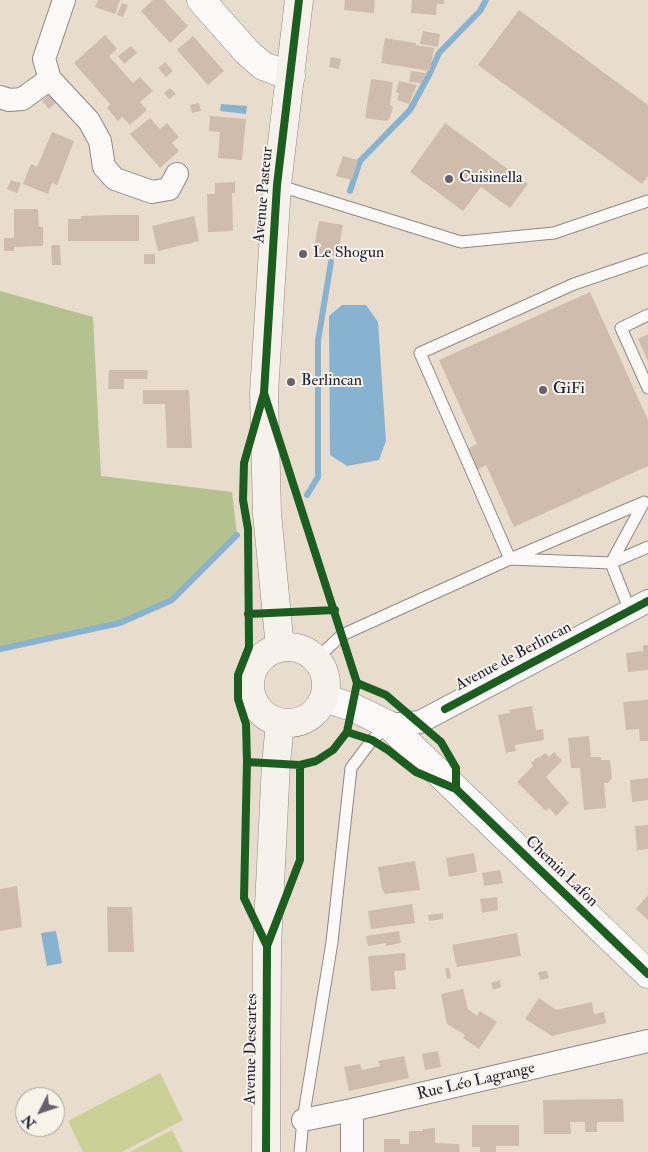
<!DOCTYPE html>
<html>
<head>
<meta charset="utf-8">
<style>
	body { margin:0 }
	#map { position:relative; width:648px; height:1152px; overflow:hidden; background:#e8ddcd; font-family:"IM FELL Double Pica",serif }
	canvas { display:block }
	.north { position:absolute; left:15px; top:1087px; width:50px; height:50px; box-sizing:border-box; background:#f7f3e8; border:1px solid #a29fa3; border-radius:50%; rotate:229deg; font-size:14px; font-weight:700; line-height:20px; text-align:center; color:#22223b }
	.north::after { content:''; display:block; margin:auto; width:18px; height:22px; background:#67636e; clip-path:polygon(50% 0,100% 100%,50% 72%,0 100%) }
</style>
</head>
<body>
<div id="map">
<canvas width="648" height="1152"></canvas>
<div class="north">N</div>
</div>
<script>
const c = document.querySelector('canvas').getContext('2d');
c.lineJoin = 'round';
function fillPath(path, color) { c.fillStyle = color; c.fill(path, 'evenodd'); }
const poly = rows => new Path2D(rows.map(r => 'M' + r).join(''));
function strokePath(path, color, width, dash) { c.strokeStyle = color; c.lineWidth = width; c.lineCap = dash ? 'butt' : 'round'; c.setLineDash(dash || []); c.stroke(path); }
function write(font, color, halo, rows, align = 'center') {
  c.font = font + ' "IM FELL Double Pica",serif'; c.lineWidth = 4; c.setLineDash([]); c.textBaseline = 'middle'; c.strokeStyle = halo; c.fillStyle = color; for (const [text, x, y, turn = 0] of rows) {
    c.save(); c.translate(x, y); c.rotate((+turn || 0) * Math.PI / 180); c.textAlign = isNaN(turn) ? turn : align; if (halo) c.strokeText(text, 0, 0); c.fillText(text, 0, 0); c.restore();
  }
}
fillPath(poly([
	[160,1073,183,1120,122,1152,83,1152,68,1121],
	[172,1130,183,1152,130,1152]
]), '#cad096');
fillPath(poly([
	[0,291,93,317,101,476,232,492,237,535,172,600,120,623,0,649]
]), '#b5c18f');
fillPath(poly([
	[221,104,247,106,246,114,220,111],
	[342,305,366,305,378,322,386,441,379,460,347,466,330,455,329,316],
	[56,931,62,963,47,966,41,933]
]), '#87b2d0');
strokePath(poly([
	[350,191,360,161,410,110,430,73,439,53,480,11,486,0],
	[307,495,318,477,318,341,331,262],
	[0,649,120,623,172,600,237,535]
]), '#87b2d0', 6);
fillPath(poly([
	[98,0,120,0,115,14,95,7],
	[153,0,164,0,188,26,170,43,141,11],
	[345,0,375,0,374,13,344,10],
	[412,0,444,0,444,4,437,4,436,15,411,13],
	[122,3,128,5,123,17,117,15],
	[519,10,648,105,648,176,642,184,478,65],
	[423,31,440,34,438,47,420,44],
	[105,35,117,49,109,56,133,83,140,77,153,91,140,102,147,110,130,125,122,117,118,121,107,108,110,104,74,63],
	[193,36,224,71,208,85,177,50],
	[385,38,416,43,416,45,434,48,430,71,381,63],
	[131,46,137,53,124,64,118,56],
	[331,57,341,59,339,69,329,67],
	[165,62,173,71,166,77,158,68],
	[411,71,426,73,422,83,409,82],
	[371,79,393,82,390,105,393,107,390,118,387,121,365,118],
	[399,81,417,85,409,104,397,100,399,93,396,92],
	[170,88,176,94,169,99,164,93],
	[50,94,57,102,49,109,42,101],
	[199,103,201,111,192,113,190,105],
	[210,116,246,119,242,160,218,158,220,132,209,131],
	[150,118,160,129,167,123,179,137,172,143,179,151,160,168,130,134],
	[445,123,528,184,510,208,481,187,463,211,410,172],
	[52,132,74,141,57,185,52,183,48,194,23,184,31,164,37,167],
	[343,156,358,160,352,180,336,176],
	[11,180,21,183,17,193,7,189],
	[235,182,235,193,232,193,233,231,208,232,207,194,215,194,215,183],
	[14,209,38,209,39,227,43,227,43,246,14,247,14,251,4,251,4,238,14,238],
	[113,215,139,215,139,241,68,241,68,219,81,219,81,216],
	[194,216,199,241,158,251,152,226],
	[319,221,343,225,337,257,313,252],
	[51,245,60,245,61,265,52,265],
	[144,254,155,254,155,264,144,264],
	[590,292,648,420,648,466,514,527,486,465,475,471,465,450,477,444,439,360],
	[648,334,648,361,638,339],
	[109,370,148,370,147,379,124,379,124,389,108,389],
	[143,390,189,390,192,448,167,448,165,404,143,404],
	[643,645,648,645,648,670,628,672,626,653,643,651],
	[648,700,648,741,640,741,639,729,626,730,623,702],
	[532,706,536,730,543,729,544,740,515,745,516,751,506,753,498,715,510,713,509,710],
	[589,736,591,757,601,757,601,760,610,760,612,778,608,783,604,783,606,808,584,810,580,768,571,768,568,738],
	[554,752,562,761,546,777,569,803,556,816,549,808,546,811,517,782,533,766,531,763,538,757,539,758,545,753,549,757],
	[648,778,648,800,632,802,630,780],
	[648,825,648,849,637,850,635,826],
	[474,853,477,872,449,877,446,858],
	[415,861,420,890,385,894,382,889,378,867],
	[500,870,503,883,484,886,482,873],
	[17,886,22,927,0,931,0,889],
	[648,895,648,920,636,909],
	[497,897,498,910,482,913,480,899],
	[412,904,415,923,371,929,368,911],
	[107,907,132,907,134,952,108,952],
	[443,913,443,919,429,921,428,915],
	[399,931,401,943,386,946,386,943,368,946,366,936],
	[517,933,521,956,457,967,452,945],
	[405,953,406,970,394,971,396,989,371,991,368,956],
	[445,968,449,968,451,978,447,979],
	[547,971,549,978,540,980,538,972],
	[500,980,501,987,493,990,491,983],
	[463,989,468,1009,477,1016,480,1011,497,1022,479,1049,463,1038,465,1035,447,1024,441,994],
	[539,998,556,1010,592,1002,594,1014,604,1012,606,1023,552,1036,525,1019],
	[438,1051,441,1067,425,1070,422,1054],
	[404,1056,409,1078,349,1091,344,1067,360,1064,362,1070,380,1066,378,1061],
	[623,1099,624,1122,597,1122,597,1132,585,1132,585,1122,570,1122,571,1134,544,1134,543,1100],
	[472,1125,519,1125,519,1146,496,1146,496,1152,480,1152,480,1147,472,1147],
	[435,1128,435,1143,459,1144,460,1152,384,1152,384,1139,400,1139,400,1144,409,1144,409,1131,423,1131,423,1129]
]), '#cfbcad');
const service = poly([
	[277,185,461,242,554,233,648,201],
	[648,259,574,284,420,353,510,559,611,563,648,547],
	[648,315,621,328,648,388],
	[630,611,611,563,644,502],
	[316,659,342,635,510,559,642,503],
	[300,1152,303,1120,332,942,351,768,372,740,389,725]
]);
const minor = poly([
	[64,0,44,59,50,79,89,121,100,141,104,167,115,179,152,192,169,189,177,174],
	[0,97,9,100,22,99,50,79],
	[389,725,420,722,648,601],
	[303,1120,352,1110,648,1041],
	[352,1152,352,1110]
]);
const tertiary = poly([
	[201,0,247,52,263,66,291,76],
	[324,698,352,707,389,725,648,974]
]);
const secondary = poly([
	'250 685a38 38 0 1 1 76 0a38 38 0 1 1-76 0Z',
	[280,648,267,513,264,393,277,185,299,0],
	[266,1152,267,946,276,764,280,723]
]);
strokePath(service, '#8e8984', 13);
strokePath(minor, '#8e8984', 24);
strokePath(tertiary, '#8e8984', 29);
strokePath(secondary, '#8e8984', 29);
strokePath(service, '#fcfaf8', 11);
strokePath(minor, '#fcfaf8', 22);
strokePath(tertiary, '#fcfaf8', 28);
strokePath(secondary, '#f6f1ea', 28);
strokePath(poly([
	[264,393,277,185,299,0],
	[248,614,335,610],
	[445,709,648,601],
	[347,732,372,740,388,750,416,772,456,789,648,974],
	[247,762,300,765,316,761,333,750,347,732,357,683],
	[300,765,300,860,267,946,244,898,247,762,246,724,238,699,238,675,249,647,248,529,243,500,244,463,264,393,357,683,386,695,441,742,456,768,456,789],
	[266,1152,267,946]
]), '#1b5e20', 8);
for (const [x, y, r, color] of [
	[449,179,5,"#67636e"],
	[303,254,5,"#67636e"],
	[291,382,5,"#67636e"],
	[543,390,5,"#67636e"]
]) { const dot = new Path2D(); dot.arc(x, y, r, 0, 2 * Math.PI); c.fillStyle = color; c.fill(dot); strokePath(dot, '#f7f3e8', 2); }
write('16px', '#22223b', '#f7f3e8', [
	["Cuisinella",459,179],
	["Le Shogun",313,254],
	["Berlincan",301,382],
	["GiFi",553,390]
], 'left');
write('16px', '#22223b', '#f7f3e8', [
	["Avenue Pasteur",264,195,-85],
	["Avenue de Berlincan",514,657,-28],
	["Chemin Lafon",561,872,44],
	["Avenue Descartes",252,1049,-89],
	["Rue Léo Lagrange",476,1082,-13]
]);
</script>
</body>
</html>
